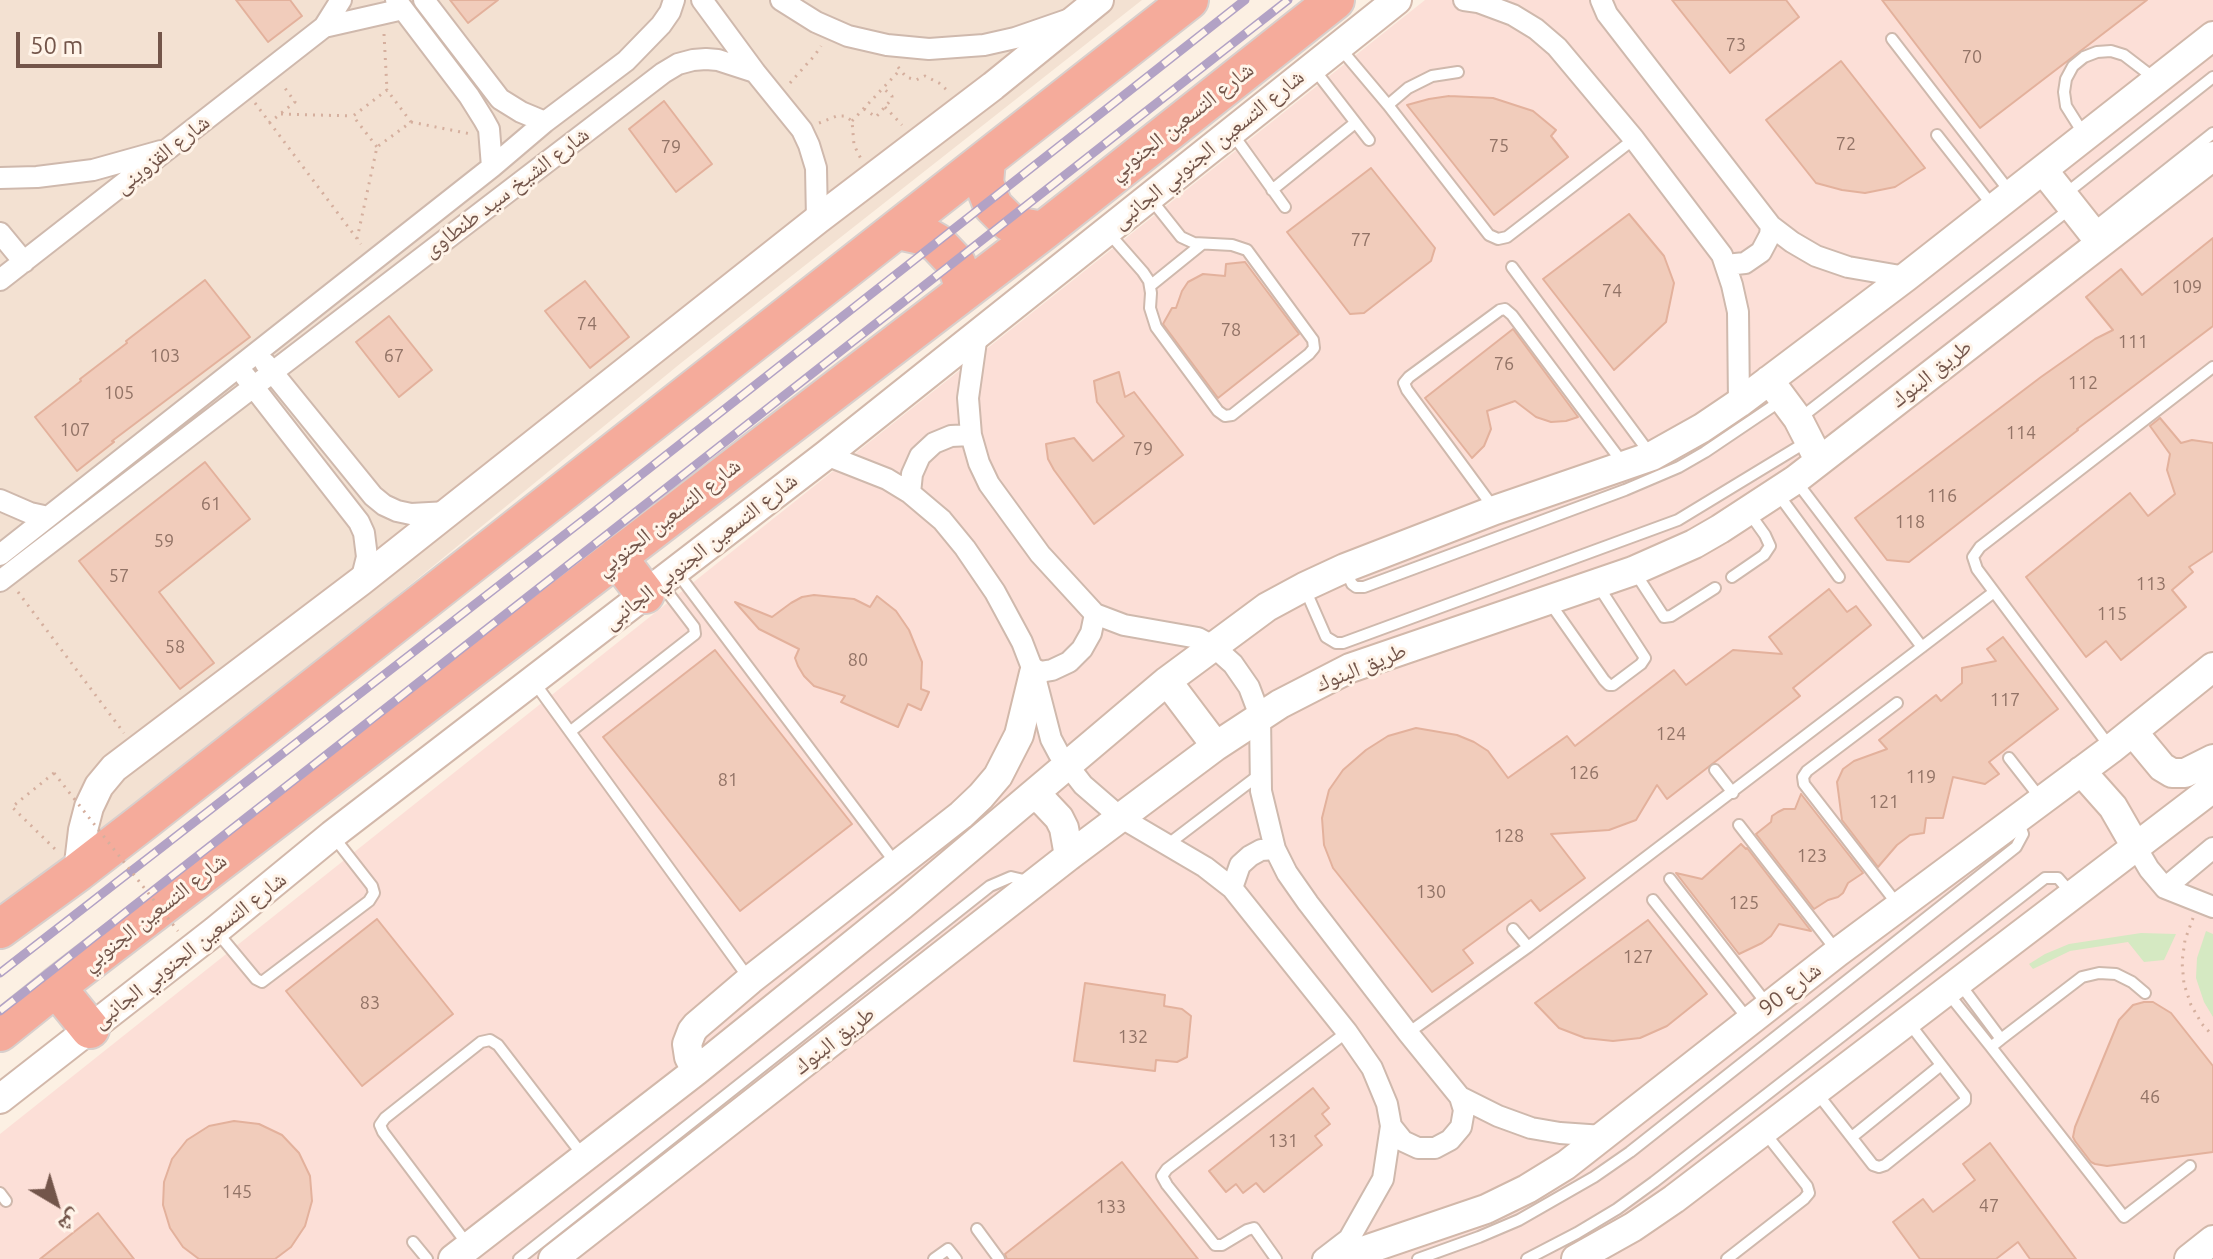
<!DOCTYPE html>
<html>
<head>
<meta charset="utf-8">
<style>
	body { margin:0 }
	#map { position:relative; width:2213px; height:1259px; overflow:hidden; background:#fcf0e3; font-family:Ubuntu,"Noto Naskh Arabic",sans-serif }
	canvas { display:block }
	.north { position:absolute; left:16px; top:1163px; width:80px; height:80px; -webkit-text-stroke:6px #fff4e9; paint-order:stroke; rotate:142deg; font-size:22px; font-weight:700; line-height:32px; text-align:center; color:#73554a }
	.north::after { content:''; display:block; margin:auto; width:28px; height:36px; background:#73554a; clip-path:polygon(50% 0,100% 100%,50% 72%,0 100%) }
	.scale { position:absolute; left:16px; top:32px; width:146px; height:36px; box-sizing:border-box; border:4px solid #73554a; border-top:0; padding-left:10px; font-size:24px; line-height:28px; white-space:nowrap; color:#73554a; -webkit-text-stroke:6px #fff4e9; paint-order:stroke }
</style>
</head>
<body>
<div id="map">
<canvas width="2213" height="1259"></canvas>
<div class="north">ش</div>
<div class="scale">50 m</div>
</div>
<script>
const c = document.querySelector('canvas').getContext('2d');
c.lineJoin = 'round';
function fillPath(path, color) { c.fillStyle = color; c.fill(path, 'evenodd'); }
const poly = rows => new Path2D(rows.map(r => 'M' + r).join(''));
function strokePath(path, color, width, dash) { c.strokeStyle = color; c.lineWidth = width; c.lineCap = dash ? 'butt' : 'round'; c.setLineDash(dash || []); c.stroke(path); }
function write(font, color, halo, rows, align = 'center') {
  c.font = font + ' Ubuntu,"Noto Naskh Arabic",sans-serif'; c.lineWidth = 6; c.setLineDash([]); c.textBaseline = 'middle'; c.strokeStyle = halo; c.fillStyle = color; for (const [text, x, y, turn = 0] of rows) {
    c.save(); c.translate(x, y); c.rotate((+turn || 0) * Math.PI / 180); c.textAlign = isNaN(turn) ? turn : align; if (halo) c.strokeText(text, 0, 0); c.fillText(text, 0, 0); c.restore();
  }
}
fillPath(poly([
	[0,0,1142,0,681,363,0,921]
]), '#f3e1d2');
fillPath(poly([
	[1425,0,2213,0,2213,1259,0,1259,0,1134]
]), '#fcdfd7');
fillPath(poly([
	[2206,931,2213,934,2213,1017,2204,1002,2196,978,2197,958],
	[2141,933,2176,934,2164,960,2144,962,2128,942,2070,951,2033,969,2029,964,2045,954,2069,944]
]), '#d5e9c2');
const building = poly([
	[236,0,290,0,302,16,268,42,236,0],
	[450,0,498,0,468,23,450,0],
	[1672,0,1786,0,1799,17,1730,73,1672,0],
	[1882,0,2147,0,1980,128,1882,0],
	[1841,61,1925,168,1895,187,1865,193,1842,190,1816,183,1766,120,1841,61],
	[1449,96,1493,98,1533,111,1556,130,1551,136,1568,157,1494,215,1407,105,1429,99,1449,96],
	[664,101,712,164,676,192,629,129,664,101],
	[1371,168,1435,248,1431,261,1364,313,1350,314,1287,232,1371,168],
	[1629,214,1664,256,1674,283,1666,322,1614,370,1543,279,1629,214],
	[2213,238,2213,326,2077,429,2078,430,1909,562,1887,560,1855,518,2041,377,2095,339,2113,330,2086,297,2121,269,2142,295,2213,238],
	[1245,262,1299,334,1218,398,1163,324,1172,308,1176,308,1182,291,1188,282,1203,274,1225,276,1226,264,1245,262],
	[205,280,250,337,112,441,114,442,77,471,35,417,81,381,80,379,127,343,126,341,205,280],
	[585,281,629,337,590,368,545,311,585,281],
	[389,316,432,370,399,397,356,342,389,316],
	[1513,329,1578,417,1566,421,1551,422,1536,417,1515,401,1487,411,1491,429,1484,446,1472,458,1425,398,1513,329],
	[1119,372,1125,397,1134,392,1183,455,1094,524,1054,470,1048,459,1046,444,1074,438,1093,461,1124,436,1097,402,1094,381,1119,372],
	[2160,418,2181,443,2192,440,2213,443,2213,551,2189,567,2193,572,2172,590,2186,607,2121,660,2106,641,2086,657,2026,577,2130,493,2148,516,2175,494,2167,470,2170,454,2150,426,2160,418],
	[205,462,250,519,159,592,214,663,180,689,79,561,205,462],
	[1829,589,1847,612,1856,606,1871,625,1793,688,1800,696,1667,799,1657,785,1636,820,1609,830,1551,834,1585,878,1540,911,1531,900,1463,950,1473,963,1432,992,1333,868,1324,845,1322,818,1329,790,1343,770,1366,750,1388,736,1416,728,1457,735,1474,742,1488,751,1508,778,1567,736,1575,746,1674,670,1686,685,1733,650,1782,654,1769,637,1829,589],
	[814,595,854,599,870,607,877,596,896,611,909,630,922,662,921,689,929,692,921,710,908,704,898,727,841,702,845,696,814,686,804,676,798,666,795,658,799,649,759,629,735,602,772,617,791,603,802,597,814,595],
	[2003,637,2058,709,1989,762,1999,774,1985,784,1953,777,1943,818,1926,818,1924,833,1910,835,1897,845,1878,867,1842,820,1837,782,1843,769,1854,761,1887,749,1879,740,1936,695,1941,701,1962,683,1962,668,1996,661,1987,649,2003,637],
	[715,650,852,824,740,911,603,737,715,650],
	[1801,794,1863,873,1848,883,1843,893,1838,897,1828,900,1814,909,1756,834,1771,822,1772,816,1778,812,1784,809,1795,809,1801,794],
	[1741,844,1746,849,1747,848,1811,931,1779,924,1771,936,1762,943,1739,954,1676,873,1702,879,1741,844],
	[377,919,453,1014,362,1086,286,991,377,919],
	[1648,920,1707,994,1667,1026,1640,1038,1613,1041,1585,1038,1559,1028,1535,1003,1648,920],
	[1085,983,1165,995,1164,1006,1182,1009,1191,1016,1187,1057,1177,1062,1156,1060,1155,1071,1074,1061,1085,983],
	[2144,1002,2153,1002,2171,1013,2213,1066,2213,1152,2107,1166,2095,1164,2091,1162,2075,1141,2073,1137,2075,1127,2119,1020,2133,1005,2144,1002],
	[1313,1088,1329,1108,1322,1114,1330,1124,1315,1136,1322,1145,1264,1192,1256,1183,1243,1193,1236,1184,1226,1192,1209,1171,1313,1088],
	[234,1121,259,1124,282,1135,299,1153,310,1176,312,1201,305,1226,291,1247,275,1259,199,1259,183,1247,170,1228,163,1205,164,1182,172,1159,187,1140,209,1126,234,1121],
	[1990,1143,2076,1259,2030,1259,2018,1242,1996,1259,1920,1259,1893,1222,1923,1199,1933,1212,1975,1180,1963,1164,1990,1143],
	[1122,1162,1198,1259,1007,1259,1005,1254,1122,1162],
	[98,1213,134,1259,40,1259,98,1213]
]);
fillPath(building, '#f1ccbb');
strokePath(building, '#e3b19c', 2);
const lane = poly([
	[1892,39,2010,192],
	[1340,48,1388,105,1489,235,1498,239,1507,237,1634,139],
	[1314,69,1369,140],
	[1388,105,1408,88,1432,76,1458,72],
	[1232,133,1285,207],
	[2083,133,2066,106,2064,92,2066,79,2073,66,2084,57,2097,52,2111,51,2124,55,2154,78],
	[1937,135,1992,205],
	[1272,190,1355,123],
	[2064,195,2213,77],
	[2092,229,2213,133],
	[1107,231,1143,272,1149,281,1151,293,1150,308,1156,327,1218,411,1225,416,1232,415,1309,354,1314,348,1313,340,1247,250,1232,245,1194,243,1181,237,1150,198],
	[1512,267,1651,455],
	[1150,286,1202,244],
	[1799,419,2071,208],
	[1796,481,1922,647],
	[1778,494,1839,577],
	[1493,507,1407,390,1404,383,1409,377,1500,310,1505,309,1512,315,1622,462],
	[676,571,897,865],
	[1346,571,1352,584,1356,587,1364,587,1625,490,1679,467,1705,452,1782,400],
	[1634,571,1664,617,1671,616,1715,588],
	[1732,577,1764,555,1770,546,1765,535,1750,514],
	[1305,589,1326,637,1336,643,1343,643,1678,520,1808,441],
	[1550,603,1604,680,1609,685,1613,685,1641,664,1645,658,1597,584],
	[534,682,750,980],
	[1897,703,1807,771,1803,777,1804,784,1898,905],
	[571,731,695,634,694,627,662,585],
	[2110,747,1977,569,1973,557,1980,547,2213,367],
	[2009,758,2041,799],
	[1715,770,1733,793],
	[1739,825,1836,950],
	[1167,845,1259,775],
	[1670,879,1767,1004],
	[1653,900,1748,1019],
	[1513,929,1528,947],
	[217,932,256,979,262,982,369,901,374,893,372,886,333,836],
	[1947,992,1991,1047,2001,1039,1960,984],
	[1408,1033,1528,947,1994,592],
	[2001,1039,2082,977,2099,973,2116,974,2132,982,2145,993],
	[1991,1047,2124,1217,2190,1166],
	[1817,1093,1873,1165,1879,1167,1885,1165,1965,1101,1965,1096,1909,1023],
	[1852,1137,1941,1065],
	[0,1193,6,1201],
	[977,1229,999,1259],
	[413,1242,427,1259],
	[468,1245,383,1132,380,1125,385,1118,481,1042,490,1040,498,1045,584,1157],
	[519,1259,990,886,1011,877,1028,881],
	[934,1259,948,1249,956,1259],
	[1276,1259,1254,1228,1247,1230,1222,1245,1215,1245,1167,1185,1162,1176,1167,1169,1347,1032],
	[1418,1259,1479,1237,1519,1220,1594,1177,1630,1152,2016,847,2023,834,2019,823],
	[1527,1259,1577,1233,1617,1209,1654,1182,2045,878,2058,878,2071,893],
	[1727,1259,1804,1199,1809,1193,1807,1186,1765,1133]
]);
const street = poly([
	[396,0,469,96,484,120,489,129,492,167],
	[424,0,500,99,521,112,545,122],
	[702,0,755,72,802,130,809,145,816,168,817,220],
	[781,0,816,22,848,36,887,45,929,49,984,45,1015,38,1067,20],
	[1464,0,1478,2,1513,15,1536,29,1557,47,1634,139,1722,255,1732,285,1738,312,1739,403],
	[1601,0,1607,14,1771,226,1792,242,1816,256,1848,267,1906,277],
	[324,27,403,9],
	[0,178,37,177,93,170,161,151],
	[0,233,24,262],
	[1726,265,1745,263,1761,252,1770,235,1771,226],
	[0,280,324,27,341,0],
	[977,334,968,398,971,435,979,463,989,484,1040,554,1095,614,1124,625,1198,638,1213,646,1233,664,1249,687,1260,716,1261,791,1275,849,1287,873,1308,903,1408,1033,1460,1097,1498,1116,1531,1128,1560,1133,1603,1136],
	[265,363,373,496,384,505,397,511,411,514,448,512],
	[245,376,359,522,364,533,367,557,361,581],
	[826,455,887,479,910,493,942,520,965,548,995,592,1022,642,1034,673,1051,739,1059,754,1083,785,1120,817,1205,867,1232,888,1347,1032,1372,1068,1387,1104,1391,1126,1383,1179,1349,1239,1323,1259],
	[910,493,912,474,920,456,934,443,951,436,971,435],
	[0,500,30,513,48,517],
	[0,555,492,167,545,122,626,61,661,25,670,12,674,0],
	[0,581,663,73,678,64,693,60,706,59,718,60,755,72],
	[1034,673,1052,670,1069,662,1082,649,1091,633,1095,614],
	[2136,847,2149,869,2165,888,2213,907],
	[1232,888,1240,865,1250,856,1261,850,1275,849],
	[2165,888,2213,848],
	[1391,1126,1403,1141,1418,1148,1435,1148,1450,1140,1461,1127,1464,1110,1460,1097]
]);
const secondary = poly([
	[2043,170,2100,242],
	[1769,380,1798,419,1819,460],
	[1167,681,1216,746],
	[2133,732,2162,767,2172,773,2185,773,2213,759],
	[2081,771,2113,807,2136,847],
	[1033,796,1043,801,1059,818,1064,828,1069,856],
	[78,872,83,830,89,807,99,786,114,768,361,581,817,220,993,86,1099,0],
	[696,1071,689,1057,687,1044,692,1031,696,1026,750,980,961,815,981,796,998,776,1019,735,1034,673],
	[0,1099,215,931,332,835,826,455,1397,0],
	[453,1259,696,1071,902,905,1167,681,1267,607,1304,587,1345,568,1495,510,1652,456,1702,428,1739,403,1906,277,2213,36],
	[553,1259,1069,856,1216,746,1280,704,1350,668,1633,571,1694,544,1720,529,1795,480,2213,156],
	[1339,1259,1486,1209,1527,1189,1566,1165,1838,952,2111,749,2213,667],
	[1576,1259,1633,1227,1674,1199,2213,788],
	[2189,1259,2213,1240]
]);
const highway = poly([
	[986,160,984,183,993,206,1009,222,1020,227,1043,231],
	[898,230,925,236,937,243,956,263,965,289],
	[617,557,645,594],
	[0,929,78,872,144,821,1189,0],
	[56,987,90,1029],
	[0,1032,56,987,1043,231,1335,0]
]);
strokePath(lane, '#cfb9ad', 14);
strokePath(street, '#cfb9ad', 24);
strokePath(secondary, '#d2b8aa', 32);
strokePath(highway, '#d8cfcc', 42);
strokePath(poly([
	[384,34,387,90],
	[898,67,906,77,916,80,925,76,939,83,948,91],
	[790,83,815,55,821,46],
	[255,103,361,244],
	[885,107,902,125],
	[864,109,876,117,892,99,892,96,883,88],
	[281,114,353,116],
	[852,121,899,71],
	[411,122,471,134],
	[269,123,295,102,282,84],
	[819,123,837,116,845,116,852,121,854,145,861,159],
	[357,239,377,147,411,122,387,90,353,116,377,147],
	[18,592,124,733],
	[54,773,12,807,56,850],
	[2193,918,2185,940,2182,962,2184,984,2191,1005,2202,1024,2213,1036]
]), '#d5af9e', 3, [2, 6]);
strokePath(lane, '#fff', 10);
strokePath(street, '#fff', 20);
strokePath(secondary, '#fff', 28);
strokePath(highway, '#f5ab9b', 38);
const rail = poly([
	[0,973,595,511,1245,0],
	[0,1011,1288,0]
]);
strokePath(rail, '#b2a2c5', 9);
strokePath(rail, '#fff4e9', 6, [18]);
strokePath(poly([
	[54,773,178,931]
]), '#d5af9e', 3, [2, 6]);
write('18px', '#927366', null, [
	["73",1736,45],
	["70",1972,57],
	["72",1846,144],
	["75",1499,146],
	["79",671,147],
	["77",1361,240],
	["109",2187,287],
	["74",1612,291],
	["74",587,324],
	["78",1231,330],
	["111",2133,342],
	["103",165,356],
	["67",394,356],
	["76",1504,364],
	["112",2083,383],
	["105",119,393],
	["107",75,430],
	["114",2021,433],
	["79",1143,449],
	["116",1942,496],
	["61",211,504],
	["118",1910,522],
	["59",164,541],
	["57",119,576],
	["113",2151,584],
	["115",2112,614],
	["58",175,647],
	["80",858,660],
	["117",2005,700],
	["124",1671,734],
	["126",1584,773],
	["119",1921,777],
	["81",728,780],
	["121",1884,802],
	["128",1509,836],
	["123",1812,856],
	["130",1431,892],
	["125",1744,903],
	["127",1638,957],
	["83",370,1003],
	["132",1133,1037],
	["46",2150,1097],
	["131",1283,1141],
	["145",237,1192],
	["47",1989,1206],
	["133",1111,1207]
]);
write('22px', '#73554a', '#fff4e9', [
	["شارع التسعين الجنوبي",1181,121,-38],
	["شارع التسعين الجنوبي الجانبى",1208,149,-39],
	["شارع القزوينى",162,154,-38],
	["شارع الشيخ سيد طنطاوى",506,192,-37],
	["طريق البنوك",1931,373,-38],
	["شارع التسعين الجنوبي",668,517,-38],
	["شارع التسعين الجنوبي الجانبى",700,551,-38],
	["طريق البنوك",1361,667,-22],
	["شارع التسعين الجنوبي",154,912,-38],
	["شارع التسعين الجنوبي الجانبى",189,950,-38],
	["شارع 90",1790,989,-38],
	["طريق البنوك",834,1040,-38]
]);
</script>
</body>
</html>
